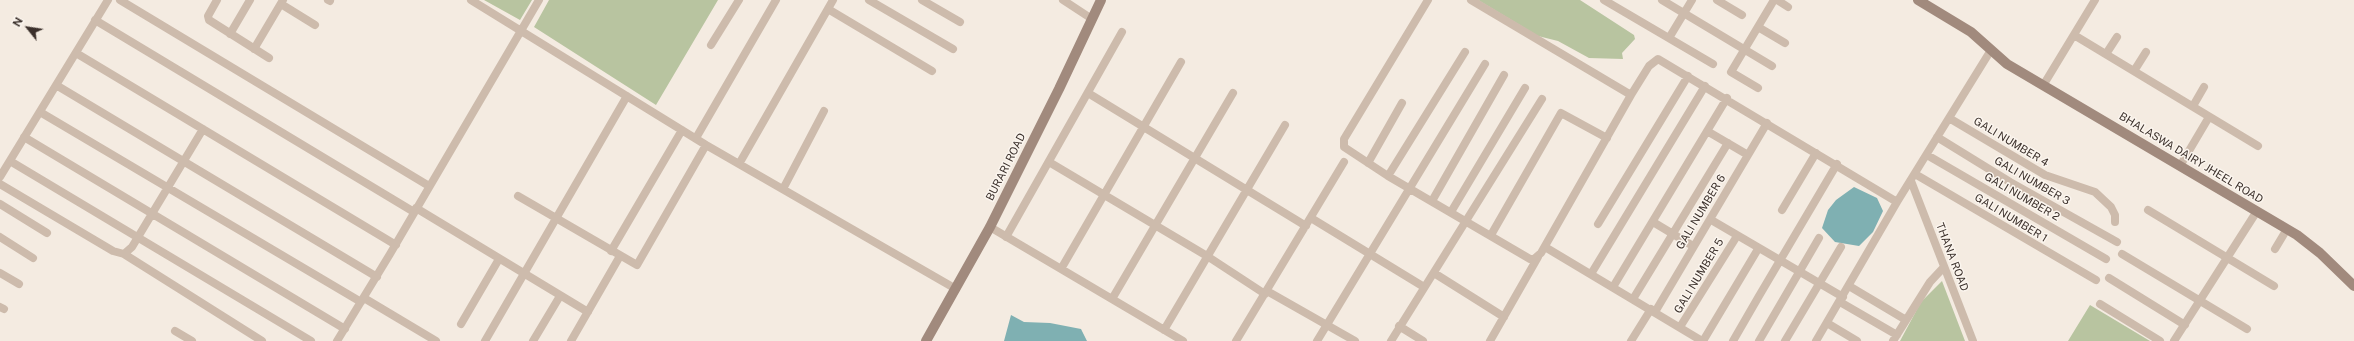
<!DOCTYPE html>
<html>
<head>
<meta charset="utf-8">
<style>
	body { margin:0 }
	#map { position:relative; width:2354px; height:341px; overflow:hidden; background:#f4ebe1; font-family:"Public Sans",sans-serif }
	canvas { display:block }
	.north { position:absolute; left:8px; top:8px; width:40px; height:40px; -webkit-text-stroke:3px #fbf5ee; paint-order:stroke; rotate:300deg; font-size:11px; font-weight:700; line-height:16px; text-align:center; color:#3b302b }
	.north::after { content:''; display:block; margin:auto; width:14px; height:18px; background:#3b302b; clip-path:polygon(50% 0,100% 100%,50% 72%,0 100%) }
</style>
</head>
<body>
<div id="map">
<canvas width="2354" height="341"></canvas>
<div class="north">N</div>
</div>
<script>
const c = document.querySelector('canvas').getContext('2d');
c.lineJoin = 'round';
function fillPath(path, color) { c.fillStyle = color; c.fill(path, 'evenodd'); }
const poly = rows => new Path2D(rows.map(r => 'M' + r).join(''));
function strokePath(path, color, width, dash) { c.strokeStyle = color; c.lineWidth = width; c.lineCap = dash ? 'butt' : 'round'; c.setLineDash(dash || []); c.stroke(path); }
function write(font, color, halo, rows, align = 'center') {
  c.font = font + ' "Public Sans",sans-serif'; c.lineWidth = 3; c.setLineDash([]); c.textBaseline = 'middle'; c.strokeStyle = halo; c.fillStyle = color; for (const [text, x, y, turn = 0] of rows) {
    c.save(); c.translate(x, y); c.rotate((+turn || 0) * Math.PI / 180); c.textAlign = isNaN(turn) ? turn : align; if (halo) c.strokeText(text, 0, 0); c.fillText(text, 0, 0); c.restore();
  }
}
fillPath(poly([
	[484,0,532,0,520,20],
	[549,0,718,0,656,105,534,27],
	[1478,0,1580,0,1634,35,1635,39,1622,53,1623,59,1589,58,1558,41,1538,36],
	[1942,281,1965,341,1900,341,1921,302],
	[2090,305,2150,341,2068,341]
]), '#b8c4a0');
fillPath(poly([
	[1854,187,1877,198,1883,211,1873,232,1859,246,1835,242,1822,228,1828,210,1836,200],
	[1011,315,1024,322,1050,323,1081,329,1087,341,1004,341]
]), '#7fb0b2');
strokePath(poly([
	[120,0,429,186],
	[217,0,208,16,209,20,269,58],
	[328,0,330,1],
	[471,0,706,145,956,289],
	[869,0,953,49],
	[922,0,960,22],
	[1063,0,1092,19],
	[1428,0,1344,139,1344,147,1388,176,1530,259,1534,259,1541,253,1631,95,1649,66,1658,59,1897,202],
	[1471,0,1631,95],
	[1604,0,1713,64],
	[1662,0,1772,66],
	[1717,0,1742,15],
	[1777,0,1788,7],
	[281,4,315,25],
	[828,9,932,71],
	[95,20,414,212],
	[1758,27,1785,43],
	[230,34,250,0],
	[2074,35,2258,146],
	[1669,38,1692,0],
	[711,45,739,0],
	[254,49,283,0],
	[76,53,396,245],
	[2106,54,2117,37],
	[2134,71,2146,52],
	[2044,84,2095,0],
	[56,85,377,277],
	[1758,88,1731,72,1774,0],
	[1088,93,1306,226],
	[2193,106,2204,87],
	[40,112,361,302],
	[1949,118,2045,175,2095,192,2111,207,2115,215,2115,222],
	[1707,131,1748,155],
	[24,137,345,329],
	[1937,137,2010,182,2117,242],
	[696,138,776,0],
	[1927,155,2106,259],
	[10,161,311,341],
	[1049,162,1207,256,1265,294],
	[1368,163,1402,103],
	[739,164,833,0],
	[2180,166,2209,117],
	[1915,174,2096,280],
	[1388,176,1465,52],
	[0,177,108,0],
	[1911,181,1973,341],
	[0,184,113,251,124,254,132,247,203,129],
	[783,189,824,111],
	[518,196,637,265,706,145],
	[1432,201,1504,75],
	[0,204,47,233],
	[416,208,588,312],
	[1782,210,1816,153],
	[2148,210,2274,286],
	[1451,212,1525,88],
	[1311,218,1424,287],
	[1713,221,1843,297],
	[1653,222,1693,246],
	[1598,224,1688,76],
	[990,227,1183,341],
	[1491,235,1561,113,1607,138],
	[0,237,33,258],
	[1006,237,1122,32],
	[1545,247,1702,341],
	[2275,249,2287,229],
	[611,251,682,130],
	[124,254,262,341],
	[2122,254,2247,329],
	[1061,269,1181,62],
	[0,273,19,284],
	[1434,273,1504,317],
	[1591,274,1705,86],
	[2109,278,2185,325],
	[1849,286,1906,320],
	[1613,287,1727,98],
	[1267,291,1355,341],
	[1759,296,1837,164],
	[364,298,436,341],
	[1112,299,1233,93],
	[1633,299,1728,143],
	[1840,302,1897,335],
	[2100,304,2160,341],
	[0,307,4,309],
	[1655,312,1767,123],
	[1827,323,1857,341],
	[461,324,499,259],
	[1399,326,1423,341],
	[1680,327,1737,236],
	[1164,330,1285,125],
	[175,331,192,341],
	[337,341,390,254,539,0],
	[485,341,627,96],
	[533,341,560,296],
	[571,341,620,256],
	[1236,341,1344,162],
	[1317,341,1485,64],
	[1391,341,1542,99],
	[1490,341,1538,257],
	[1631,341,1651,309],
	[1703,341,1758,249],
	[1733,341,1759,296],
	[1759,341,1819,238],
	[1785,341,1841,247],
	[1816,341,1897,202,1991,50],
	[1893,341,1930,282,1944,267],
	[2174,341,2257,211]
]), '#cdbbac', 8);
strokePath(poly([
	[1918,0,1971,32,2007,64,2297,235,2320,253,2354,286],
	[926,341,990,227,1059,89,1101,0]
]), '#a18a7d', 10);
write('11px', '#3b302b', '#fbf5ee', [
	["GALI NUMBER 4",2011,142,31],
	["BHALASWA DAIRY JHEEL ROAD",2191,158,31],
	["BURARI ROAD",1006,167,-63],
	["GALI NUMBER 3",2032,181,30],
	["GALI NUMBER 2",2022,197,30],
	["GALI NUMBER 6",1701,212,-59],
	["GALI NUMBER 1",2011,218,31],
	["THANA ROAD",1952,257,69],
	["GALI NUMBER 5",1699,276,-59]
]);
</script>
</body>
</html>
